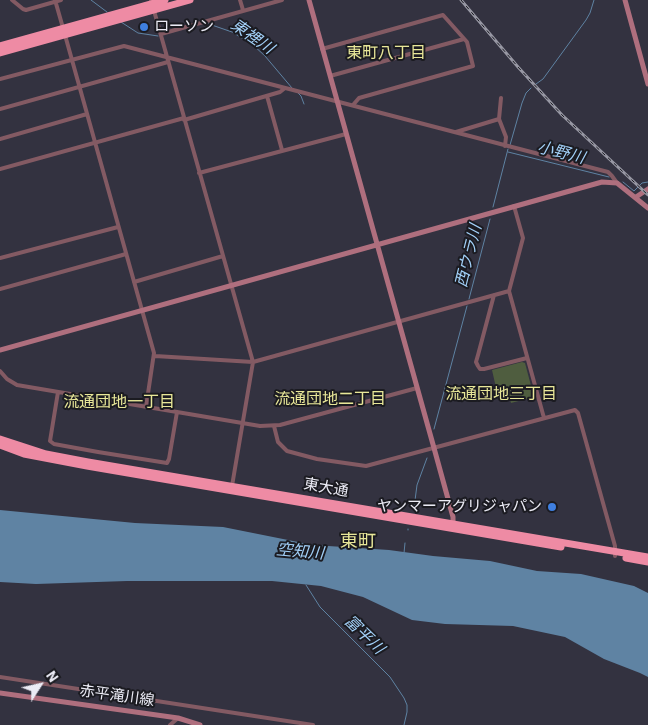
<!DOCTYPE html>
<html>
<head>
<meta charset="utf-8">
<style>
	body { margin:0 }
	#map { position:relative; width:648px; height:725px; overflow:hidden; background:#333240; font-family:"IBM Plex Sans",sans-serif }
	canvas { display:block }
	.north { position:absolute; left:15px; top:660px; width:50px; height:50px; -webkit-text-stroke:4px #1b1b21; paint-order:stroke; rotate:55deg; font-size:14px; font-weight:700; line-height:20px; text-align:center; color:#ebebf5 }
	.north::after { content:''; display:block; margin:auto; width:18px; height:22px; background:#ebebf5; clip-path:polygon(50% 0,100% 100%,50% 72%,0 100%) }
</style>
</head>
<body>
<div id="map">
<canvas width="648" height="725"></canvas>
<div class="north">N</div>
</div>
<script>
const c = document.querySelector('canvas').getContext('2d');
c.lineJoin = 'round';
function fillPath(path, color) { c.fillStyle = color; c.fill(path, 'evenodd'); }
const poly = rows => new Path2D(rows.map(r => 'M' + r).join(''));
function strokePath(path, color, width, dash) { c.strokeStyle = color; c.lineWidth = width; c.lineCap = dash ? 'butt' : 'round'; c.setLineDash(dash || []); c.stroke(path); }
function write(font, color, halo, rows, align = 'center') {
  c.font = font + ' "IBM Plex Sans","Noto Sans JP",sans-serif'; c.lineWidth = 4; c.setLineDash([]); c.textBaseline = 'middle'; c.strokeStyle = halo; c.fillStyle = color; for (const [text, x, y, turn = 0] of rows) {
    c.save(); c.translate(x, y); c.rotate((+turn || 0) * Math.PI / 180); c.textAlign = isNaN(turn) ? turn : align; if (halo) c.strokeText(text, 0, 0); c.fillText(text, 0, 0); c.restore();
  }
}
fillPath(poly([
	[522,362,525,363,534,397,511,403,507,388,497,392,492,370]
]), '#4f5d3f');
fillPath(poly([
	[0,510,135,523,223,527,313,545,389,550,433,556,490,561,537,571,581,574,634,586,648,593,648,677,640,673,604,659,565,637,513,626,445,624,412,620,363,597,321,586,272,581,127,581,36,584,0,582]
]), '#5f83a3');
strokePath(poly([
	[91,0,107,12],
	[121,22,138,33,158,36],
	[206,23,232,32,252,44,265,56,292,88],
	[536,84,543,79,586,20,590,13,594,0],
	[297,92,301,96,304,104],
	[510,145,522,103,526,93,531,88],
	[508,152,609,177],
	[623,182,634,191,642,183,648,182],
	[493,207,508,149],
	[469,299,490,219],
	[434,429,467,306],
	[414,508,417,485,427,458],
	[408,530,408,529],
	[404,553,405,543],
	[306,585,320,607,390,677,404,698,407,705,407,712,404,725]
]), '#5f83a3', 1);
strokePath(poly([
	[12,0,23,9,26,10,61,0],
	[55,0,63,28],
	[151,0,253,362,232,486],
	[240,0,243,10],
	[161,34,282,0],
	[65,35,154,353,146,407],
	[322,49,443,15,467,42,473,66,359,98,353,105],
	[330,76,464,39],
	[0,79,124,46,608,172,612,176,617,183],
	[267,96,282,150],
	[501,98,499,119,506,137,505,146],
	[0,109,168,62],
	[184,120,280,92,285,88],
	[456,132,499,119],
	[0,139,87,114],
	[0,169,184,118],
	[199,173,346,134],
	[514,206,523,238,509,291,544,418],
	[0,258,118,227],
	[134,282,223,256],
	[0,289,126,254],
	[494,295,478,355,476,362,478,366,480,369,484,369,527,358],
	[155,356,253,362,509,291],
	[0,371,7,379,17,385,260,426,280,425,417,388],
	[58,392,50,441,54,444,98,452,167,463,169,459,177,412],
	[274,426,278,442,287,451,317,459,366,466,575,410,578,413,615,546,615,556],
	[0,677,313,725],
	[170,725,178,718]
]), '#835a63', 4);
strokePath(poly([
	[309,0,434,448,453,517,453,525],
	[625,0,648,84],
	[636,197,648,189],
	[0,350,602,182,617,183,648,208],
	[0,693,178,718,200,725]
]), '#af6f7e', 5);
strokePath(poly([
	[0,46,165,0],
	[0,53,190,0],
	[0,439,46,454,88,462,648,557],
	[0,445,24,454,87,466,561,547],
	[626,558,648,562]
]), '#ee8ba4', 7);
const rail = poly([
	[461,0,518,67,562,115,648,195]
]);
strokePath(rail, '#9898a4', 3);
strokePath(rail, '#1b1b21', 1, [4]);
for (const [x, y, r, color] of [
	[144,27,5,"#3f7fe0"],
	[552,507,5,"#3f7fe0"]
]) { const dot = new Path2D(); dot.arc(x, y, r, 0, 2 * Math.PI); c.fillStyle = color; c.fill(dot); strokePath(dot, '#1b1b21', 2); }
write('15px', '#ebebf5', '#1b1b21', [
	["ローソン",154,27],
	["ヤンマーアグリジャパン",542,507,"right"]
], 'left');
write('15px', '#ebebf5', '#1b1b21', [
	["東大通",326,488,10],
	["赤平滝川線",117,696,8]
]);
write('italic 16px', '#a2d0f8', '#1b1b21', [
	["東裡川",252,37,35],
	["小野川",561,153,14],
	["西ウラ川",469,256,-76],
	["空知川",300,552,5],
	["富平川",364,635,44]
]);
write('16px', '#e8e798', '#1b1b21', [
	["東町八丁目",386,53],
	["流通団地三丁目",501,394],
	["流通団地二丁目",330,399],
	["流通団地一丁目",119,402]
]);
write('18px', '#e8e798', '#1b1b21', [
	["東町",358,542]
]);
</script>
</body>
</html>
